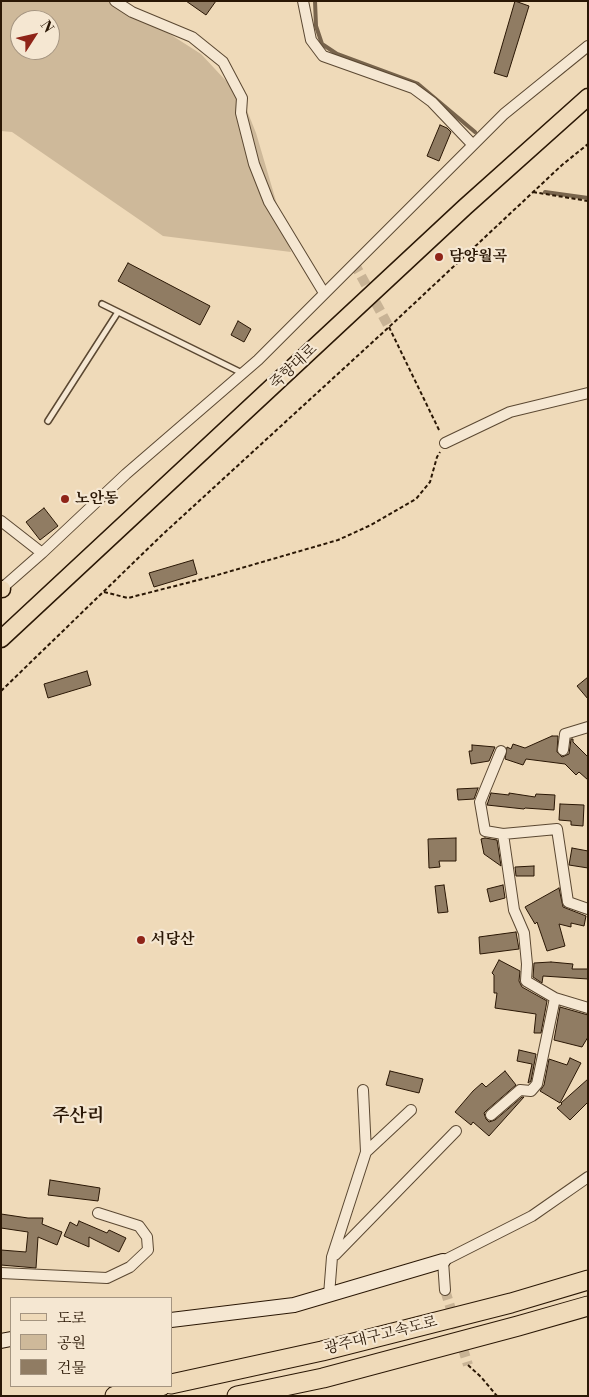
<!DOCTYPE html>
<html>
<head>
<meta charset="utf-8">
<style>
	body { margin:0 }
	#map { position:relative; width:589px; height:1397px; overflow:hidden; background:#efdab9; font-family:"Libre Bodoni","Noto Serif KR",serif }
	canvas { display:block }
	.frame { position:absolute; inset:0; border:2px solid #2a1705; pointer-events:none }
	.legend { position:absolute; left:10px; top:1297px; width:162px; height:90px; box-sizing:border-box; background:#f5e7d2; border:1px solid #a49480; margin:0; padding:6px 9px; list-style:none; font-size:15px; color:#2a1705 }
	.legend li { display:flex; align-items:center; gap:10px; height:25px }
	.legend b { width:25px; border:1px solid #a49480 }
	.north { position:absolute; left:10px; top:10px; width:50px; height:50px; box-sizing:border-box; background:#f5e7d2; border:1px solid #a49480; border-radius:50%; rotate:55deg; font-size:14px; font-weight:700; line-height:20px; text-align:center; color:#2a1705 }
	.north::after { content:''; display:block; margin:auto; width:18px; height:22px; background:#8f2418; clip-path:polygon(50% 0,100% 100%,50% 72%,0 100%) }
</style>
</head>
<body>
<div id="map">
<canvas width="589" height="1397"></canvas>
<div class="frame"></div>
<ul class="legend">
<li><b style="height:6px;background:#efdab9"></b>도로</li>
<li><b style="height:14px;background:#ceb99a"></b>공원</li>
<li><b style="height:14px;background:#907c63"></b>건물</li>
</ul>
<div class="north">N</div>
</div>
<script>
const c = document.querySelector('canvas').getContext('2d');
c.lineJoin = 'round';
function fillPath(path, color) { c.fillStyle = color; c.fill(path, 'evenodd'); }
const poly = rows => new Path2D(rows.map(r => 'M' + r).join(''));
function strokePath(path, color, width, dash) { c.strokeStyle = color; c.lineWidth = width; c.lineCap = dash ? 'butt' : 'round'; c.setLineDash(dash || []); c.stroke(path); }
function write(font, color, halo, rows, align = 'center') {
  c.font = font + ' "Libre Bodoni","Noto Serif KR",serif'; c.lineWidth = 4.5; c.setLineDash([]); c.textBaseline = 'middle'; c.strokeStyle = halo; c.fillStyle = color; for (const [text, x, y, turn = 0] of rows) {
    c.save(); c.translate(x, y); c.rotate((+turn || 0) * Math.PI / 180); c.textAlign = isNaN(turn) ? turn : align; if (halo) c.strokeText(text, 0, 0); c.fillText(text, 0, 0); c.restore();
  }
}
fillPath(poly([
	[1,1,113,1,154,24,201,54,242,98,256,133,291,252,163,236,12,132,1,131],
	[20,20,50,20,50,50,20,50]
]), '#ceb99a');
strokePath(poly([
	[315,1,316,26,322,44,337,54,418,84,475,132],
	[545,192,588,198]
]), '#78644c', 4);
const building = poly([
	[186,1,216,1,206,15,186,1],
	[515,1,529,6,507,77,494,73,515,1],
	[440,125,447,128,451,132,439,161,427,156,440,125],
	[128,263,210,306,200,325,118,281,128,263],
	[238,321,251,329,244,342,231,335,238,321],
	[44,508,58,526,40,540,26,522,44,508],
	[193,560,197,574,154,587,149,573,193,560],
	[87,671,91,685,48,698,44,684,87,671],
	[588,677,588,699,577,686,588,677],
	[552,736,558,736,557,752,562,757,569,754,571,739,573,739,573,742,588,757,588,780,579,772,576,775,565,764,526,759,523,765,505,759,507,747,511,749,513,744,525,748,552,736],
	[472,745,495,747,489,761,471,764,469,751,472,751,472,745],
	[478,788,474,799,458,800,457,789,478,788],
	[491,793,509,795,509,793,535,797,536,794,555,795,554,810,525,808,524,809,487,805,491,793],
	[560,804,584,805,583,826,571,825,571,821,559,820,560,804],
	[456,838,456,861,439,861,440,867,429,868,428,839,456,838],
	[485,838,497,840,501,866,484,854,481,839,485,838],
	[572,848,588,851,588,868,569,865,572,848],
	[534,866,534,876,516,876,515,867,534,866],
	[444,885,448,912,438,913,435,886,444,885],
	[503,885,505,898,490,902,487,889,503,885],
	[559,888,563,907,586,916,584,926,571,923,571,927,559,924,565,946,547,951,537,922,535,924,525,907,559,888],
	[516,932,519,949,480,954,479,937,516,932],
	[499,960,520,971,519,981,522,987,547,1001,541,1033,534,1033,536,1014,495,1008,497,993,494,993,494,975,492,973,499,960],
	[551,962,573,964,572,969,588,969,588,979,543,976,542,983,533,977,534,963,551,962],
	[560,1007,588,1015,588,1037,582,1047,554,1040,560,1007],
	[519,1050,536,1054,531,1081,528,1083,532,1064,517,1061,519,1050],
	[570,1058,581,1063,560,1103,540,1091,544,1085,549,1059,567,1065,570,1058],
	[390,1071,423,1079,419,1093,386,1085,390,1071],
	[505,1071,516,1085,487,1110,484,1113,486,1119,489,1122,495,1120,522,1097,524,1097,489,1136,473,1122,471,1125,455,1112,473,1091,482,1083,486,1087,505,1071],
	[588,1079,588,1102,570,1120,557,1108,562,1104,561,1103,588,1079],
	[50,1180,100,1188,98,1201,48,1195,50,1180],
	[1,1214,28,1218,43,1218,42,1224,62,1232,57,1245,38,1237,36,1268,1,1265,1,1250,26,1252,28,1232,1,1228,1,1214],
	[79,1221,107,1233,109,1230,126,1238,119,1252,89,1237,89,1247,64,1236,70,1222,77,1226,79,1221]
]);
fillPath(building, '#907c63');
strokePath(building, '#2a1705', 1);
strokePath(poly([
	[354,263,389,327],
	[445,1290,468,1365]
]), '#c8b395', 10, [10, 5]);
const lane = poly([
	[102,304,242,373],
	[48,421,118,312]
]);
const street = poly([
	[115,1,132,12,192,37,223,62,242,98,241,113,254,164,269,202,324,293],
	[303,1,311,40,323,56,413,88,432,102,473,145],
	[445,443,510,412,588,393],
	[1,521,42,553],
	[1,589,42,553,126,474,258,360,504,114,588,46],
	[563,750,565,734,588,727],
	[501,751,480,802,485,831,503,834,557,829,568,902,588,909],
	[555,998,588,1008],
	[491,1115,520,1090,531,1091,537,1084,555,998,526,981,527,964,524,933,514,910,503,834],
	[366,1152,411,1110],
	[335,1255,456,1131],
	[1,1273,107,1278,130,1267,148,1250,147,1237,139,1226,98,1213],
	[445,1290,443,1261,532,1216,588,1177],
	[329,1295,332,1257,366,1152,363,1090]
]);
const secondary = poly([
	[171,1320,294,1305,443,1261],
	[1,1341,11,1339]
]);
const primary = poly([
	[1,589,2,589],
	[1,639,465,207,588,97]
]);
const highway = poly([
	[171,1384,322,1351,511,1303,588,1280],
	[115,1396,161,1386],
	[237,1396,323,1378,518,1326,588,1306]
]);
strokePath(lane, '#5b4832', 8);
strokePath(street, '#5b4832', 12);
strokePath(secondary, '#2a1705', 16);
strokePath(primary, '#2a1705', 19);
strokePath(highway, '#2a1705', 21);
strokePath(poly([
	[533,192,588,201],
	[389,327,440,432],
	[104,592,128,598,214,576,338,540,371,525,416,499,430,482,437,457,440,452],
	[1,691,162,535,389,327,562,165,588,144],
	[468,1365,481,1377,497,1396]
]), '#2a1705', 2, [4, 2.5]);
strokePath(lane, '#f5e7d2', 5);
strokePath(street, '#f5e7d2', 10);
strokePath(secondary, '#f5e7d2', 14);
strokePath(primary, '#efdab9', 16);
strokePath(highway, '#efdab9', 19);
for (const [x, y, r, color] of [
	[439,257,5,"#8f2418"],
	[65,499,5,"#8f2418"],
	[141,940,5,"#8f2418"]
]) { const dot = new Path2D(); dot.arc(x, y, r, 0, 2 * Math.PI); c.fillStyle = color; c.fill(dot); strokePath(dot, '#f5e7d2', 2); }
write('bold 15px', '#2a1705', '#f5e7d2', [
	["담양월곡",449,257],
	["노안동",75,499],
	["서당산",151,940]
], 'left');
write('15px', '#2a1705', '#f5e7d2', [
	["죽향대로",294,367,-43],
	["광주대구고속도로",381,1336,-14]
]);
write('bold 18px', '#2a1705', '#f5e7d2', [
	["주산리",78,1117]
]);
</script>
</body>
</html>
